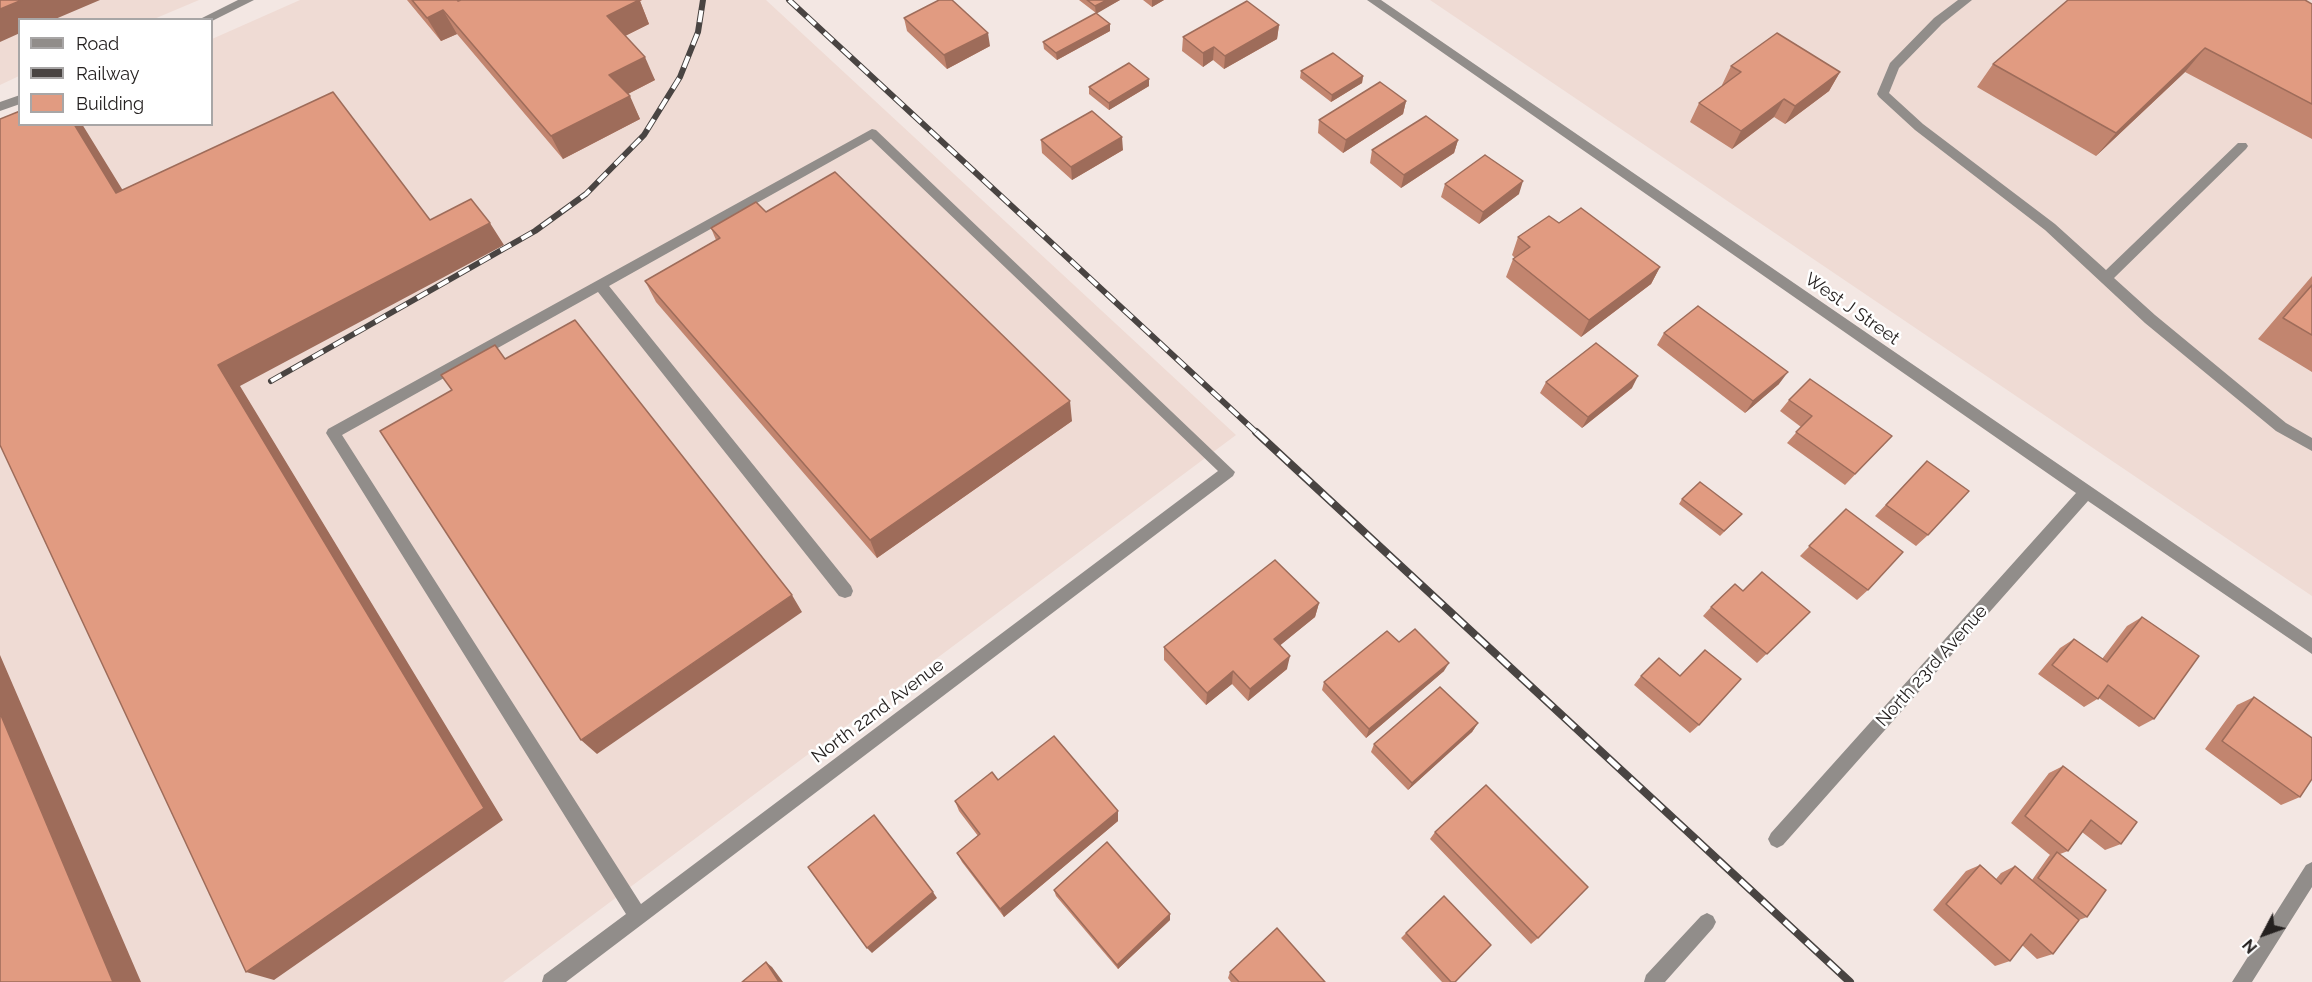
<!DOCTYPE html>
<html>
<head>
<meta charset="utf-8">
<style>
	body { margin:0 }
	#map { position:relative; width:2312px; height:982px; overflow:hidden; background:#f3e7e3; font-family:Raleway,sans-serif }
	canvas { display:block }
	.legend { position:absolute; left:18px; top:18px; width:195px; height:108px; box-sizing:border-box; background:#fff; border:2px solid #a8a6a6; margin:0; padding:8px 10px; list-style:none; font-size:18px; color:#252120 }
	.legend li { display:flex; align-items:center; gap:12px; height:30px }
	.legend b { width:30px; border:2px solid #a8a6a6 }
	.north { position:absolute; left:2234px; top:904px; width:60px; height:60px; -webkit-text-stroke:4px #fff; paint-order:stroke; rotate:229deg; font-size:16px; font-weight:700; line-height:24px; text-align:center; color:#252120 }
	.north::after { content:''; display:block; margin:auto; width:21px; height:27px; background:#252120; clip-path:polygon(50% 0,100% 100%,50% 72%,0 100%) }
</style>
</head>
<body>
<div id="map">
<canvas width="2312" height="982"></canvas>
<ul class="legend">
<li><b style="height:8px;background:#918d8a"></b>Road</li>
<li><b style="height:8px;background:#494442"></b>Railway</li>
<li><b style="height:16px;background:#e19b81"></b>Building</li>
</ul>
<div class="north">N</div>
</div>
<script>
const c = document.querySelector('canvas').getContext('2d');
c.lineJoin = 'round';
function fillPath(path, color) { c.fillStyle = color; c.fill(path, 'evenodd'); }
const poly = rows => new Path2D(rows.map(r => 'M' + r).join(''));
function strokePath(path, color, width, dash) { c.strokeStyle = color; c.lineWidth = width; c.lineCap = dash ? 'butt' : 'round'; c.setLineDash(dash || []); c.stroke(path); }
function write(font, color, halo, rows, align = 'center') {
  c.font = font + ' Raleway,sans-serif'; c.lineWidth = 5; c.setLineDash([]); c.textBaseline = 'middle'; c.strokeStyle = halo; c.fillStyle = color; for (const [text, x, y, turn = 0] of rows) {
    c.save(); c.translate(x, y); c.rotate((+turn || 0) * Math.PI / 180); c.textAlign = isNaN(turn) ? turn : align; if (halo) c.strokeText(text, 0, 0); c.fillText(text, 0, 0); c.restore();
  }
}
fillPath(poly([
	[0,0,199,0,154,19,20,20,19,76,0,85],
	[300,0,766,0,1236,435,503,982,0,982,0,131,20,124,212,124,212,39],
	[1430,0,2312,0,2312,596]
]), '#efdbd4');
fillPath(poly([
	[238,0,254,0,212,21,198,20,238,0],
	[1367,0,1381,0,2312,638,2312,654,2088,501,1783,845,1777,848,1771,845,1768,839,1771,833,2076,493,1367,0],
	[1958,0,1972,0,1942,24,1899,68,1889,93,1923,124,2055,224,2106,270,2238,143,2246,143,2248,146,2246,149,2114,278,2155,315,2286,423,2312,438,2312,451,2276,431,2145,323,2045,230,1915,130,1879,97,1877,94,1890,63,1934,18,1958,0],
	[20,95,20,104,0,111,0,102,20,95],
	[872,129,876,130,1235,472,1233,476,566,982,542,982,544,975,626,914,326,433,328,429,872,129],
	[871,139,1218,471,641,904,342,435,598,292,839,596,845,598,851,596,853,591,851,586,609,286,871,139],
	[2312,862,2312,887,2252,982,2232,982,2306,865,2312,862],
	[1707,913,1713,916,1716,922,1713,928,1665,982,1644,982,1646,975,1701,916,1707,913]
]), '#918d8a');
const railFar1 = poly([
	[789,0,1257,433],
	[271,381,535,231,586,194,644,135,680,77,698,32,703,0]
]);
const rail = poly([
	[1256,432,1850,982]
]);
strokePath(railFar1, '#494442', 6);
strokePath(rail, '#494442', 8);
strokePath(railFar1, '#fff', 4, [12]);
strokePath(rail, '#fff', 5, [15]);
fillPath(poly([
	[407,0,457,0,458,1,461,0,642,0,640,1,649,24,625,36,655,80,628,94,640,119,563,159,457,34,441,41],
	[1079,0,1120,0,1096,13,1110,31,1057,60,1044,49,1043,42,1096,13],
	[1143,0,1164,0,1152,7],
	[2312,4,2312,139,2185,72,2096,156,1977,87,1993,64],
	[904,18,990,46,947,69,907,31],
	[1279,25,1277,39,1224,69,1213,60,1203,67,1182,51,1183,37],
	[1731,66,1840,72,1829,91,1785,124,1774,117,1732,149,1690,122,1699,103,1723,86,1722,85],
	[1301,71,1363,76,1362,83,1331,102,1300,78],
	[1149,79,1149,86,1109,110,1089,94,1089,87],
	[1406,101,1403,114,1343,153,1318,133,1319,120],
	[1041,140,1123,150,1072,180,1042,153],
	[1458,140,1454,153,1401,188,1370,163,1372,150],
	[1445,184,1519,194,1479,224,1441,197],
	[766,212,1072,421,877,558,656,302,645,281,716,240,711,228],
	[1559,223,1660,267,1651,284,1581,337,1506,277,1513,259,1515,258,1512,255,1518,237],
	[2312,276,2312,372,2258,339],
	[1664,333,1779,384,1745,413,1657,345],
	[1546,382,1632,388,1582,428,1540,393],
	[1789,400,1892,436,1845,485,1787,443,1801,427,1780,411],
	[1927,461,1928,535,1916,546,1875,516],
	[1682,499,1737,519,1720,536,1679,504],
	[1846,509,1868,590,1857,600,1800,556],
	[1743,591,1810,612,1757,663,1703,616,1711,607],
	[1319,603,1315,617,1280,645,1287,669,1248,701,1232,684,1206,705,1164,660,1164,647],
	[2142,617,2154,719,2139,727,2099,698,2084,707,2038,674,2060,648,2074,639,2102,659,2127,626],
	[1444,671,1366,738,1322,690,1324,682],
	[1641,676,1699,725,1690,733,1634,685],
	[2254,697,2300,797,2281,805,2205,749,2237,705],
	[1478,723,1472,732,1408,790,1371,752,1374,744],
	[2063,766,2121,844,2105,850,2082,832,2068,851,2060,854,2087,917,2079,920,2053,954,2037,959,2022,945,2010,961,1995,966,1933,910,1966,871,1980,865,1996,879,2001,873,2015,866,2032,880,2049,856,2050,855,2011,823,2049,773],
	[998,780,1118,821,1004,917,962,862,957,853,978,836,959,811,955,801],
	[1435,832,1538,938,1531,944,1430,839],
	[1054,890,1170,914,1170,920,1118,969,1056,896],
	[1406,933,1455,982,1442,982,1401,938],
	[1230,972,1325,982,1231,982,1228,978]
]), '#c2856f');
fillPath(poly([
	[22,0,100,0,53,20,20,20,20,33,0,42,0,9],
	[629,0,642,0,640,1,649,24,617,40,607,16],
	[1107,0,1120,0,1096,14,1095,6],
	[1152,0,1164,0,1152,7],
	[443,10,457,34,441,41,427,18],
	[1110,24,1110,31,1057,60,1056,53],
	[1279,25,1277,39,1224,69,1225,56],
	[988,33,990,46,947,69,944,55],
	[1214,47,1213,60,1203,67,1203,53],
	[2205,48,2185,72,2096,156,2116,133],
	[645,57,655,80,620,98,609,75],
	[1840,72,1829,91,1785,124,1795,106],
	[1363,76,1362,83,1331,102,1332,95],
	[1149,79,1149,86,1109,110,1109,103],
	[630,96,640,119,563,159,551,136],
	[1784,99,1774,117,1732,149,1741,131],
	[1406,101,1403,114,1343,153,1346,140],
	[74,124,82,124,138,215,116,193],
	[1122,137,1123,150,1072,180,1071,167],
	[1458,140,1454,153,1401,188,1404,175],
	[1523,181,1519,194,1479,224,1483,212],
	[490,223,504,245,240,386,503,820,274,980,246,972,218,365],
	[1660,267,1651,284,1581,337,1589,320],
	[1788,372,1779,384,1745,413,1753,401],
	[1638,376,1632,388,1582,428,1588,417],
	[1070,401,1072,421,877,558,870,540],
	[792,595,802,612,597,754,581,740],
	[1319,603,1315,617,1272,652,1274,639],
	[0,655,141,982,113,982,0,713],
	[1290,656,1287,669,1248,701,1250,689],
	[1449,663,1444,671,1366,738,1369,729],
	[1233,671,1232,684,1206,705,1207,693],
	[1478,723,1472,732,1408,790,1412,783],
	[1118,811,1118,821,1004,917,1000,909],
	[933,892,937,898,872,953,867,948],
	[1170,914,1170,920,1118,969,1117,965],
	[766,962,772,967,783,982,779,982]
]), '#9e6c5a');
const building = poly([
	[0,0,22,0,0,9,0,0],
	[412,0,457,0,458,1,461,0,639,0,607,16,645,57,609,75,630,96,551,136,443,10,427,18,412,0],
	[939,0,952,0,988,33,944,55,904,18,939,0],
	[1087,0,1107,0,1095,6,1087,0],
	[2068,0,2305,0,2312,4,2312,104,2205,48,2116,133,1993,64,2068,0],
	[1247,1,1279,25,1225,56,1214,47,1203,53,1183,37,1247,1],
	[1096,13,1110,24,1056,53,1043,42,1096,13],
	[1777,33,1840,72,1795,106,1784,99,1741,131,1699,103,1741,72,1731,66,1777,33],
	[1333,53,1363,76,1332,95,1301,71,1333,53],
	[1129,63,1149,79,1109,103,1089,87,1129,63],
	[1380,82,1406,101,1346,140,1319,120,1380,82],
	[333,92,430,220,471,199,490,223,218,365,484,808,246,972,0,445,0,119,20,111,20,124,74,124,116,193,333,92],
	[1092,111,1122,137,1071,167,1041,140,1092,111],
	[1426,116,1458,140,1404,175,1372,150,1426,116],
	[1485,155,1523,181,1483,212,1445,184,1485,155],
	[835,172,1070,401,870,540,645,281,720,238,711,228,756,202,766,212,835,172],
	[1581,208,1660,267,1589,320,1513,259,1530,247,1518,237,1549,216,1559,223,1581,208],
	[2312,285,2312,335,2283,318,2312,285],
	[1698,306,1788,372,1753,401,1664,333,1698,306],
	[575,320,792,595,581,740,380,431,452,390,441,375,495,345,505,359,575,320],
	[1596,343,1638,376,1588,417,1546,382,1596,343],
	[1810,379,1892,436,1855,474,1796,432,1812,416,1789,400,1810,379],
	[1927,461,1969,491,1928,535,1886,505,1927,461],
	[1700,482,1742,514,1724,531,1682,499,1700,482],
	[1846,509,1903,552,1868,590,1809,546,1846,509],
	[1275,560,1319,603,1274,639,1290,656,1250,689,1233,671,1207,693,1164,647,1275,560],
	[1762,572,1810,612,1767,654,1711,607,1735,584,1743,591,1762,572],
	[2142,617,2199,656,2154,719,2108,685,2098,699,2052,665,2074,639,2107,662,2142,617],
	[1415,629,1449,663,1369,729,1324,682,1387,631,1399,642,1415,629],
	[1705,650,1741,679,1699,725,1641,676,1659,658,1680,676,1705,650],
	[1440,687,1478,723,1412,783,1374,744,1440,687],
	[2254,697,2312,738,2312,779,2300,797,2222,741,2254,697],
	[0,713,113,982,0,982,0,713],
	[1054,736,1118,811,1000,909,957,853,980,834,955,801,992,772,998,780,1054,736],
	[2063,766,2137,822,2121,844,2091,820,2068,851,2025,816,2063,766],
	[1486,785,1588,887,1538,938,1435,832,1486,785],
	[874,815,933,892,867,948,808,867,874,815],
	[1107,842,1170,914,1117,965,1054,890,1107,842],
	[2057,852,2106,890,2087,917,2038,878,2057,852],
	[1980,865,2001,884,2015,866,2079,920,2053,954,2031,934,2010,961,1946,904,1980,865],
	[1444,896,1491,945,1455,982,1451,982,1406,933,1444,896],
	[1277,928,1325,982,1239,982,1230,972,1277,928],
	[766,962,779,982,742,982,766,962]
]);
fillPath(building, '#e19b81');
strokePath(building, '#9e6c5a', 1.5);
write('18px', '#252120', '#fff', [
	["West J Street",1852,309,35],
	["North 23rd Avenue",1932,666,-48],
	["North 22nd Avenue",878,711,-37]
]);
</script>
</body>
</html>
